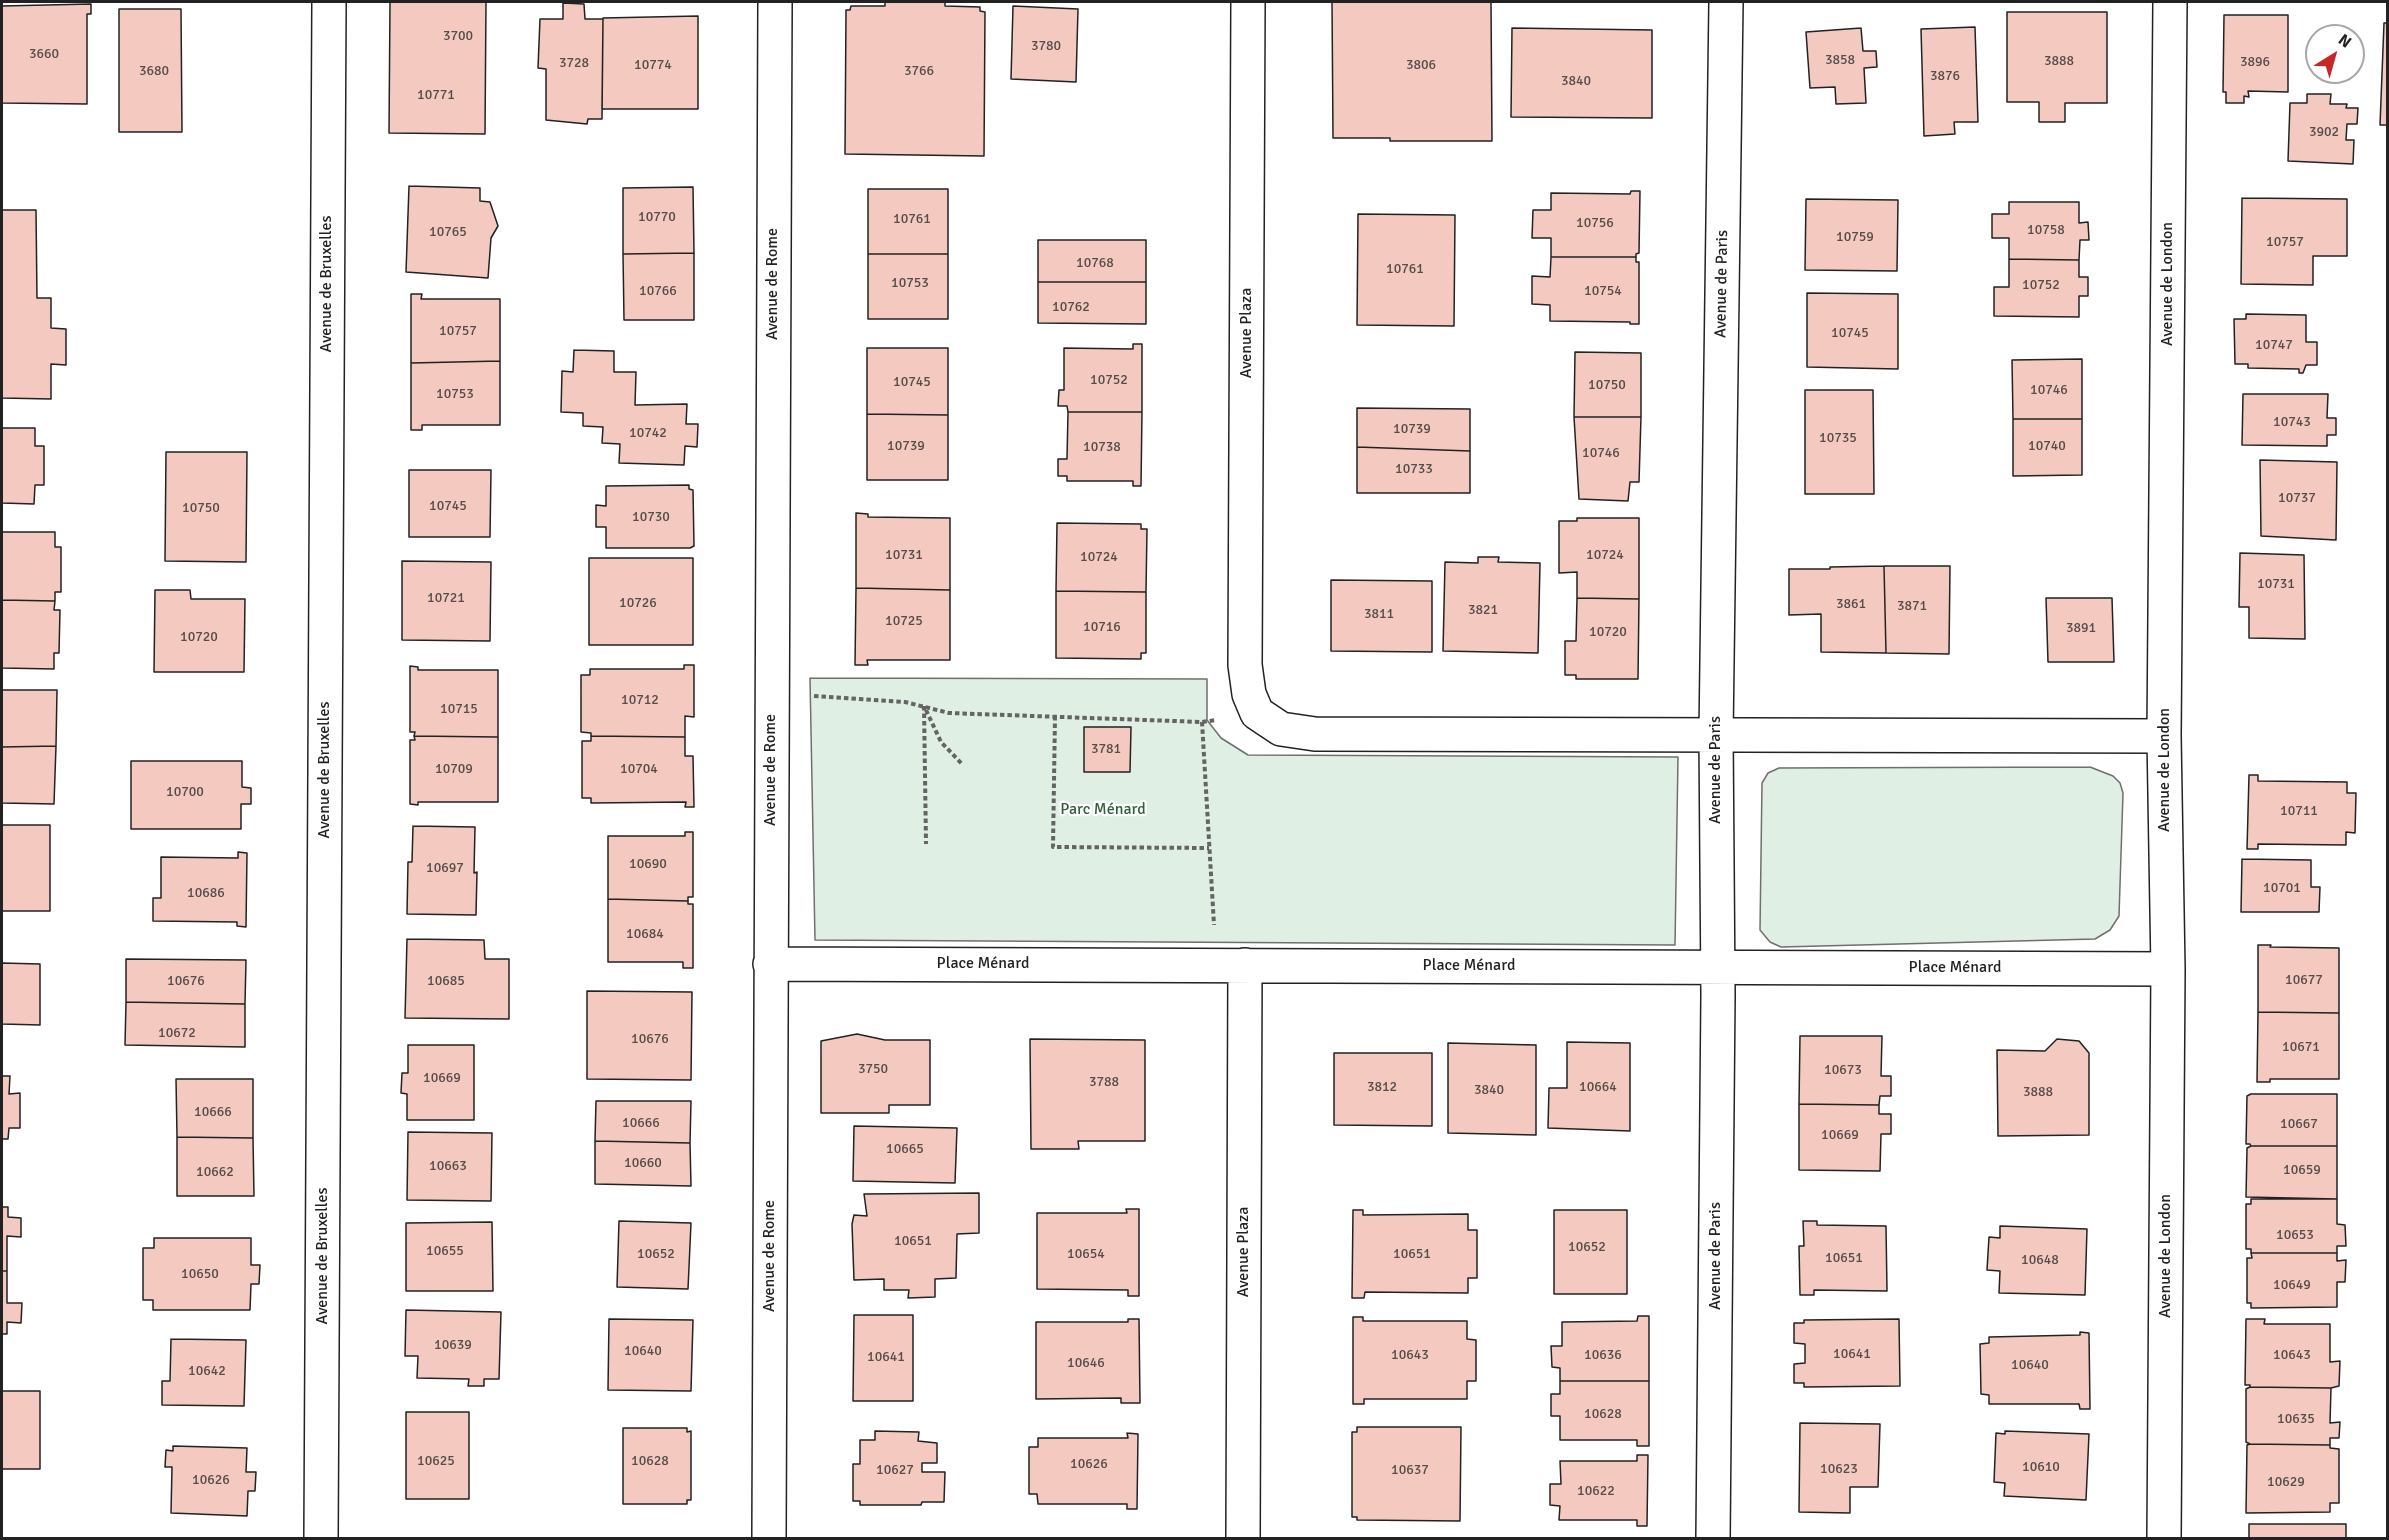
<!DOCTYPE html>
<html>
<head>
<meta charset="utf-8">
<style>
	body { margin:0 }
	#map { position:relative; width:2389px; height:1540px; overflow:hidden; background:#fff; font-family:Signika,sans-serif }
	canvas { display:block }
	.frame { position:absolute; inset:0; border:3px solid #222; pointer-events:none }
	.north { position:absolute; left:2305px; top:24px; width:60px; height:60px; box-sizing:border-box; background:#fff; border:2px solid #a7a7a7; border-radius:50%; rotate:37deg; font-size:16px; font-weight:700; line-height:24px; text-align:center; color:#222 }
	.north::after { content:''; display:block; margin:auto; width:21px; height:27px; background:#c62828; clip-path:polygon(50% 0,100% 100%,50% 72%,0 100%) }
</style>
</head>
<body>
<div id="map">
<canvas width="2389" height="1540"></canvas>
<div class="frame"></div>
<div class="north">N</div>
</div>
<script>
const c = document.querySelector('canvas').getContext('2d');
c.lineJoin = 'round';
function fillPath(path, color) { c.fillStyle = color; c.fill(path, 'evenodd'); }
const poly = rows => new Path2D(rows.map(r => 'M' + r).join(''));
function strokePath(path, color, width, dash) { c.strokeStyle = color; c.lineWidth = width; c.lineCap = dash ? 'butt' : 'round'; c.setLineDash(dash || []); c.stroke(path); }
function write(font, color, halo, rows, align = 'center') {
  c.font = font + ' Signika,sans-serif'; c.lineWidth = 4.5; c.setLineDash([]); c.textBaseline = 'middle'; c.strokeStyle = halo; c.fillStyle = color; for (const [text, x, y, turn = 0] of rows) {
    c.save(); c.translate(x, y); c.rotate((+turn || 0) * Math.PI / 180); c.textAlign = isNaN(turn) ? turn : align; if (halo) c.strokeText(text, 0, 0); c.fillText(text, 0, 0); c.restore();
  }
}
const green = poly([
	[810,678,1207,679,1207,720,1221,738,1248,755,1678,757,1675,945,815,940,810,678],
	[2090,767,2113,776,2120,783,2123,793,2119,916,2110,930,2095,939,1781,947,1770,942,1760,930,1762,783,1768,773,1779,768,2090,767]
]);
fillPath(green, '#e0efe3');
strokePath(green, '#6f6f6f', 1.5);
const building = poly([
	[390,2,486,2,485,134,389,133,390,2],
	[885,2,945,2,945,6,980,7,980,11,985,12,984,156,845,154,846,10,850,10,851,6,885,6,885,2],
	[1332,2,1491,2,1492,141,1390,141,1390,138,1333,138,1332,2],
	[563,3,584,4,585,19,603,19,602,119,588,119,587,124,546,120,546,69,538,68,540,19,563,19,563,3],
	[91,4,91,14,87,14,87,104,2,103,2,6,91,4],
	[1013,6,1078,9,1076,82,1011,79,1013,6],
	[119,9,181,9,182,132,119,132,119,9],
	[2007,12,2107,12,2107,103,2065,103,2065,122,2039,122,2039,102,2007,102,2007,12],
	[2224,15,2288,15,2288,92,2248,91,2249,97,2244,96,2244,103,2226,103,2226,92,2223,92,2224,15],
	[698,16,698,109,602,109,603,18,698,16],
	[2384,23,2388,23,2388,125,2380,125,2384,23],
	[1975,27,1978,122,1954,122,1955,134,1924,136,1921,29,1975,27],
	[1512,28,1652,30,1652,118,1511,117,1512,28],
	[1861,28,1863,51,1876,51,1877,67,1864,68,1866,103,1836,104,1835,87,1810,88,1806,32,1861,28],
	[2307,94,2331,94,2330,104,2347,104,2346,108,2358,108,2357,124,2347,124,2346,140,2354,140,2353,164,2288,161,2290,103,2307,103,2307,94],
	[409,186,480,188,480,201,490,202,498,226,491,238,488,278,406,272,409,186],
	[693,187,694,253,623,254,623,188,693,187],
	[868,189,948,189,948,254,868,254,868,189],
	[1631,191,1640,191,1639,253,1636,254,1636,257,1551,257,1551,238,1532,238,1533,210,1551,210,1551,193,1630,194,1631,191],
	[2242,198,2347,199,2347,256,2313,256,2313,285,2241,284,2242,198],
	[1806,199,1898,200,1897,271,1805,270,1806,199],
	[2009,202,2079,202,2079,223,2088,222,2089,240,2080,240,2079,260,2009,259,2009,238,1992,238,1992,214,2009,214,2009,202],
	[2,210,36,210,37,298,51,298,51,328,66,329,66,365,51,364,51,399,2,398,2,210],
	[1358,214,1455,215,1454,326,1357,325,1358,214],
	[1038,240,1146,240,1146,282,1038,282,1038,240],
	[694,253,694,320,624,320,623,254,694,253],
	[868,254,948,254,948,319,868,319,868,254],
	[1551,257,1636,257,1636,262,1639,262,1639,324,1630,324,1630,322,1550,321,1550,305,1532,304,1532,276,1550,277,1551,257],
	[2009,259,2079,260,2079,277,2088,277,2088,296,2079,296,2079,317,1994,316,1994,287,2009,287,2009,259],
	[1038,282,1146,282,1146,324,1038,323,1038,282],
	[1807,293,1898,294,1898,369,1807,367,1807,293],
	[411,294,422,294,421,299,500,299,500,361,411,363,411,294],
	[2246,314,2306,315,2306,342,2317,342,2317,365,2306,365,2303,373,2299,373,2299,369,2248,368,2248,364,2235,364,2234,319,2246,319,2246,314],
	[1133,344,1142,344,1142,412,1068,412,1067,406,1058,406,1059,390,1064,390,1064,348,1133,349,1133,344],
	[867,348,948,348,948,415,867,414,867,348],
	[574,350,614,351,614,372,636,372,635,405,687,404,686,424,698,424,697,447,685,446,684,465,619,463,620,444,602,443,603,427,583,426,583,413,561,412,562,371,573,372,574,350],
	[1575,352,1641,353,1641,417,1574,417,1575,352],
	[2082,359,2082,419,2013,419,2012,360,2082,359],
	[500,361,500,425,422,425,422,430,411,430,411,363,500,361],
	[1805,390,1873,390,1874,494,1805,494,1805,390],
	[2243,394,2328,394,2327,418,2336,418,2336,435,2327,435,2327,446,2242,445,2243,394],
	[1357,408,1470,409,1470,451,1357,447,1357,408],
	[1068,412,1142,412,1141,486,1133,486,1133,481,1067,481,1067,476,1058,476,1058,459,1067,459,1068,412],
	[867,414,948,415,948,480,867,480,867,414],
	[1574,417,1641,417,1639,482,1630,482,1628,501,1579,499,1574,417],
	[2013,419,2082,419,2082,475,2013,476,2013,419],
	[2,428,35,428,35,446,44,446,44,485,35,485,34,504,2,503,2,428],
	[1357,447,1470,451,1470,493,1357,493,1357,447],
	[166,452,247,452,246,562,165,561,166,452],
	[2260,460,2337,462,2336,540,2261,536,2260,460],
	[409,470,491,470,490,537,409,537,409,470],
	[689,485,689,489,693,490,694,546,690,548,606,548,606,527,596,527,596,505,606,506,606,486,689,485],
	[856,513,868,514,868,517,950,518,950,590,856,588,856,513],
	[1577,518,1639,518,1639,599,1577,598,1577,572,1559,573,1559,521,1577,521,1577,518],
	[1057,523,1141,524,1141,529,1147,529,1146,592,1056,591,1057,523],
	[2,532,55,532,55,547,61,547,61,592,55,592,55,601,2,600,2,532],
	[2240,553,2304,555,2305,639,2249,638,2249,607,2239,607,2240,553],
	[1478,557,1499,557,1498,562,1540,563,1538,653,1443,651,1445,562,1478,563,1478,557],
	[589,558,693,558,693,645,589,645,589,558],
	[402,561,491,562,490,641,402,640,402,561],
	[1884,566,1886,653,1821,652,1821,614,1789,615,1789,569,1830,569,1830,567,1884,566],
	[1884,566,1950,566,1949,654,1886,653,1884,566],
	[1331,580,1432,581,1432,652,1331,651,1331,580],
	[856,588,950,590,950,660,867,660,868,665,855,665,856,588],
	[155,590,190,590,191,599,245,599,244,672,154,672,155,590],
	[1056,591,1146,592,1146,653,1141,653,1141,659,1056,658,1056,591],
	[1577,598,1639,599,1638,679,1576,679,1576,675,1565,675,1565,641,1576,641,1577,598],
	[2046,598,2112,598,2114,662,2048,662,2046,598],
	[2,600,55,601,54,610,60,610,59,653,54,653,54,669,2,668,2,600],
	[684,665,694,665,694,717,685,716,685,737,591,736,591,733,581,732,581,675,590,675,590,669,684,669,684,665],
	[410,666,418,667,418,670,498,670,498,737,414,736,415,732,410,732,410,666],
	[2,690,57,690,56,746,2,747,2,690],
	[1084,727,1131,727,1130,772,1084,772,1084,727],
	[414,736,498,737,498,802,418,802,418,805,410,804,410,740,415,740,414,736],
	[591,736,685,737,685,756,693,756,694,807,685,807,686,802,591,803,591,798,582,798,582,741,591,741,591,736],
	[56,746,54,804,2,803,2,747,56,746],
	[131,761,242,761,242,787,251,788,251,804,241,804,241,829,131,829,131,761],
	[2249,775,2258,775,2258,781,2347,782,2347,793,2356,793,2355,833,2346,832,2346,845,2258,844,2258,849,2247,849,2249,775],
	[2,825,50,825,50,911,2,911,2,825],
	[413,826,475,827,474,873,477,872,476,915,407,914,408,862,412,862,413,826],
	[685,832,693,832,693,897,688,897,688,901,608,899,608,836,685,836,685,832],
	[238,852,247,853,246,927,237,926,237,922,153,921,153,898,161,898,161,857,238,858,238,852],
	[2242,859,2311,860,2311,887,2320,887,2319,912,2241,912,2242,859],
	[608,899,688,901,688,904,693,904,693,968,683,968,683,962,608,962,608,899],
	[407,939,484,940,485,959,509,959,509,1019,405,1018,407,939],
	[2258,945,2271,945,2270,947,2339,948,2339,1013,2258,1012,2258,945],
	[126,959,246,960,245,1004,126,1002,126,959],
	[2,963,40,964,40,1025,2,1024,2,963],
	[587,991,692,992,691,1080,587,1079,587,991],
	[126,1002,245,1004,245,1047,125,1045,126,1002],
	[2258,1012,2339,1013,2339,1079,2270,1079,2270,1082,2257,1082,2258,1012],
	[857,1034,885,1040,930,1040,930,1105,889,1105,889,1113,821,1113,821,1041,857,1034],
	[1800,1036,1882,1036,1881,1076,1891,1076,1891,1096,1880,1096,1879,1105,1799,1104,1800,1036],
	[1030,1039,1145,1040,1145,1141,1078,1141,1079,1149,1031,1149,1030,1039],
	[2057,1039,2079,1041,2089,1053,2089,1135,1998,1136,1997,1050,2045,1051,2057,1039],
	[1567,1042,1630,1043,1630,1131,1548,1128,1549,1088,1567,1088,1567,1042],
	[1448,1043,1536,1045,1536,1135,1448,1133,1448,1043],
	[408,1045,474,1045,474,1120,407,1120,407,1094,401,1093,402,1073,408,1073,408,1045],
	[1334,1053,1432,1053,1432,1126,1334,1125,1334,1053],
	[2,1076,10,1076,9,1094,20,1093,20,1128,9,1128,8,1139,2,1139,2,1076],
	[176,1079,253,1079,253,1138,177,1137,176,1079],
	[2251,1094,2337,1094,2337,1146,2251,1146,2250,1144,2246,1144,2247,1096,2251,1094],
	[596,1101,691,1101,690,1143,595,1141,596,1101],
	[1799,1104,1879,1105,1879,1114,1891,1114,1891,1134,1881,1134,1880,1171,1799,1170,1799,1104],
	[854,1126,957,1128,955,1183,853,1181,854,1126],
	[408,1132,492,1133,491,1201,407,1200,408,1132],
	[177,1137,253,1138,254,1196,177,1196,177,1137],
	[595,1141,690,1143,691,1186,595,1184,595,1141],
	[2251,1146,2337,1146,2337,1199,2246,1197,2247,1148,2251,1146],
	[979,1193,979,1233,957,1234,956,1278,935,1279,935,1297,908,1298,909,1290,884,1290,884,1279,854,1280,852,1224,854,1215,867,1216,864,1194,979,1193],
	[2251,1199,2337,1199,2337,1224,2345,1225,2346,1246,2337,1246,2337,1253,2251,1253,2251,1249,2246,1249,2246,1204,2251,1204,2251,1199],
	[2,1207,8,1207,8,1217,21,1218,21,1237,7,1236,7,1271,2,1271,2,1207],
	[1126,1209,1139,1209,1139,1296,1128,1296,1128,1290,1037,1289,1037,1213,1127,1213,1126,1209],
	[1353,1210,1363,1210,1363,1215,1468,1214,1468,1230,1477,1230,1477,1278,1468,1278,1468,1293,1365,1292,1364,1298,1352,1298,1353,1210],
	[1554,1210,1627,1210,1627,1294,1554,1294,1554,1210],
	[619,1221,691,1223,688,1289,617,1287,619,1221],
	[1803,1221,1817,1221,1817,1225,1886,1226,1887,1291,1814,1290,1814,1295,1800,1295,1799,1246,1804,1246,1803,1221],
	[492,1222,493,1291,406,1291,406,1223,492,1222],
	[2000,1226,2087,1229,2085,1295,1999,1293,2000,1271,1987,1270,1989,1237,2000,1238,2000,1226],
	[154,1238,251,1238,251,1265,260,1265,259,1284,251,1284,250,1310,153,1310,153,1300,143,1300,143,1248,154,1248,154,1238],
	[2251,1253,2337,1253,2337,1261,2346,1260,2345,1282,2337,1282,2337,1307,2251,1308,2251,1303,2247,1303,2247,1258,2252,1258,2251,1253],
	[2,1271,7,1271,7,1303,22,1303,21,1323,7,1322,7,1334,2,1334,2,1271],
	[406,1310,501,1312,499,1379,484,1379,484,1386,468,1386,469,1379,417,1378,418,1356,405,1356,406,1310],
	[854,1315,913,1315,913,1401,853,1401,854,1315],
	[1638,1316,1649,1316,1649,1381,1560,1381,1560,1368,1552,1367,1551,1346,1562,1346,1562,1322,1637,1321,1638,1316],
	[1353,1317,1363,1317,1363,1321,1467,1321,1467,1339,1476,1340,1476,1381,1467,1381,1467,1399,1364,1399,1364,1404,1353,1404,1353,1317],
	[609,1319,693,1320,691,1391,608,1390,609,1319],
	[1128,1319,1139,1319,1140,1403,1121,1403,1121,1398,1036,1399,1036,1322,1128,1322,1128,1319],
	[1899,1319,1900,1386,1804,1387,1804,1383,1794,1383,1794,1364,1805,1363,1805,1344,1794,1343,1794,1323,1804,1323,1804,1320,1899,1319],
	[2246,1319,2265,1319,2264,1324,2330,1324,2330,1362,2340,1361,2339,1386,2331,1388,2250,1387,2250,1385,2245,1385,2246,1319],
	[2080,1332,2089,1333,2090,1409,2080,1409,2079,1404,1989,1404,1989,1395,1981,1394,1980,1344,1989,1343,1989,1337,2080,1335,2080,1332],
	[171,1339,246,1340,244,1406,162,1405,162,1381,170,1381,171,1339],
	[1560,1381,1649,1381,1649,1446,1637,1446,1637,1440,1560,1440,1560,1416,1551,1416,1551,1394,1560,1394,1560,1381],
	[2250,1387,2331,1388,2330,1423,2340,1422,2339,1438,2330,1438,2330,1445,2250,1444,2246,1442,2246,1389,2250,1387],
	[2,1391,40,1391,40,1469,2,1469,2,1391],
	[406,1412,469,1412,469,1499,406,1499,406,1412],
	[1800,1423,1880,1424,1878,1487,1850,1487,1850,1513,1799,1512,1800,1423],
	[1357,1427,1461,1427,1460,1521,1357,1520,1357,1517,1352,1517,1352,1432,1357,1432,1357,1427],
	[623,1428,687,1428,687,1432,691,1431,691,1500,687,1500,687,1504,623,1504,623,1428],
	[875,1431,919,1432,918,1441,937,1443,937,1463,922,1463,922,1472,945,1472,944,1502,922,1502,921,1505,860,1505,860,1501,853,1501,853,1464,860,1464,860,1440,875,1440,875,1431],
	[2005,1431,2089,1434,2086,1500,2004,1496,2005,1483,1994,1482,1996,1433,2005,1434,2005,1431],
	[1127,1433,1138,1434,1137,1509,1127,1509,1127,1504,1038,1504,1037,1494,1029,1494,1029,1447,1038,1447,1038,1438,1128,1438,1127,1433],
	[2250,1444,2330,1445,2330,1448,2339,1449,2339,1503,2330,1503,2330,1512,2246,1513,2247,1445,2250,1444],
	[173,1446,247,1448,246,1472,256,1472,255,1491,248,1491,247,1516,171,1513,172,1467,165,1467,166,1450,173,1451,173,1446],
	[1637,1455,1648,1455,1647,1526,1637,1526,1637,1520,1559,1520,1560,1506,1550,1505,1550,1484,1561,1484,1560,1461,1637,1461,1637,1455],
	[2249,1524,2346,1524,2346,1538,2249,1538,2249,1524]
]);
fillPath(building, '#f3c9c0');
strokePath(building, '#222', 1.5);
const minor = poly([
	[1248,2,1245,665,1249,694,1257,713,1281,729,1315,734,2164,736],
	[770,964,2168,969],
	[321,1538,329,2],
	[769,1538,775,2],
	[1243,1538,1245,965],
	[1713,1538,1718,995,1716,734,1726,2],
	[2164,1538,2168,969,2164,736,2170,2]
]);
strokePath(minor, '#222', 36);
strokePath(poly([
	[814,696,905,702,949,713,1202,722,1216,720],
	[924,706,926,844],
	[926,710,941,742,962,764],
	[1055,716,1053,847,1209,848],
	[1202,722,1214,925]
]), '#646464', 4, [4.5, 3]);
strokePath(minor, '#fff', 33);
write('14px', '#564c4a', null, [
	["3700",458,36],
	["3780",1046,46],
	["3660",44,54],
	["3858",1840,60],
	["3888",2059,61],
	["3896",2255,62],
	["3728",574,63],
	["10774",653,65],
	["3806",1421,65],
	["3680",154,71],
	["3766",919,71],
	["3876",1945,76],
	["3840",1576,81],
	["10771",436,95],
	["3902",2324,132],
	["10770",657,217],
	["10761",912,219],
	["10756",1595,223],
	["10758",2046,230],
	["10765",448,232],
	["10759",1855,237],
	["10757",2285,242],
	["10768",1095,263],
	["10761",1405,269],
	["10753",910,283],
	["10752",2041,285],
	["10766",658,291],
	["10754",1603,291],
	["10762",1071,307],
	["10757",458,331],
	["10745",1850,333],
	["10747",2274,345],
	["10752",1109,380],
	["10745",912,382],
	["10750",1607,385],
	["10746",2049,390],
	["10753",455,394],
	["10743",2292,422],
	["10739",1412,429],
	["10742",648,433],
	["10735",1838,438],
	["10739",906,446],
	["10740",2047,446],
	["10738",1102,447],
	["10746",1601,453],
	["10733",1414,469],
	["10737",2297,498],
	["10745",448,506],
	["10750",201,508],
	["10730",651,517],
	["10731",904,555],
	["10724",1605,555],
	["10724",1099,557],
	["10731",2276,584],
	["10721",446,598],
	["10726",638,603],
	["3861",1851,604],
	["3871",1912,606],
	["3821",1483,610],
	["3811",1379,614],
	["10725",904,621],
	["10716",1102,627],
	["3891",2081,628],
	["10720",1608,632],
	["10720",199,637],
	["10712",640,700],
	["10715",459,709],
	["3781",1106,749],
	["10709",454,769],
	["10704",639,769],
	["10700",185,792],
	["10711",2299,811],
	["10690",648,864],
	["10697",445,868],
	["10701",2282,888],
	["10686",206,893],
	["10684",645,934],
	["10677",2304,980],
	["10676",186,981],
	["10685",446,981],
	["10672",177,1033],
	["10676",650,1039],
	["10671",2301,1047],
	["3750",873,1069],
	["10673",1843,1070],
	["10669",442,1078],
	["3788",1104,1082],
	["3812",1382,1087],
	["10664",1598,1087],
	["3840",1489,1090],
	["3888",2038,1092],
	["10666",213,1112],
	["10666",641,1123],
	["10667",2299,1124],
	["10669",1840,1135],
	["10665",905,1149],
	["10660",643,1163],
	["10663",448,1166],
	["10659",2302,1170],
	["10662",215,1172],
	["10653",2295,1235],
	["10651",913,1241],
	["10652",1587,1247],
	["10655",445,1251],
	["10652",656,1254],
	["10654",1086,1254],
	["10651",1412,1254],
	["10651",1844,1258],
	["10648",2040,1260],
	["10650",200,1274],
	["10649",2292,1285],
	["10639",453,1345],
	["10640",643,1351],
	["10641",1852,1354],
	["10643",1410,1355],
	["10636",1603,1355],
	["10643",2292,1355],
	["10641",886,1357],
	["10646",1086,1363],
	["10640",2030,1365],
	["10642",207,1371],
	["10628",1603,1414],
	["10635",2296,1419],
	["10625",436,1461],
	["10628",650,1461],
	["10626",1089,1464],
	["10610",2041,1467],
	["10623",1839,1469],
	["10627",895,1470],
	["10637",1410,1470],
	["10626",211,1480],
	["10629",2286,1482],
	["10622",1596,1491]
]);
write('16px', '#222', '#fff', [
	["Avenue de Bruxelles",327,284,-90],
	["Avenue de Rome",773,284,-90],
	["Avenue de Paris",1722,284,-89],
	["Avenue de London",2168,284,-90],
	["Avenue Plaza",1247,333,-90],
	["Avenue de Bruxelles",325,770,-90],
	["Avenue de Rome",771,770,-90],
	["Avenue de Paris",1716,770,-90],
	["Avenue de London",2165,770,-90],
	["Place Ménard",983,964],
	["Place Ménard",1469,966],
	["Place Ménard",1955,968],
	["Avenue Plaza",1244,1252,-90],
	["Avenue de Bruxelles",323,1256,-90],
	["Avenue de Rome",770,1256,-90],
	["Avenue de Paris",1716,1256,-90],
	["Avenue de London",2166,1256,-90]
]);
write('16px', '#2f5e38', '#fff', [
	["Parc Ménard",1103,810]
]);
</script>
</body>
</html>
